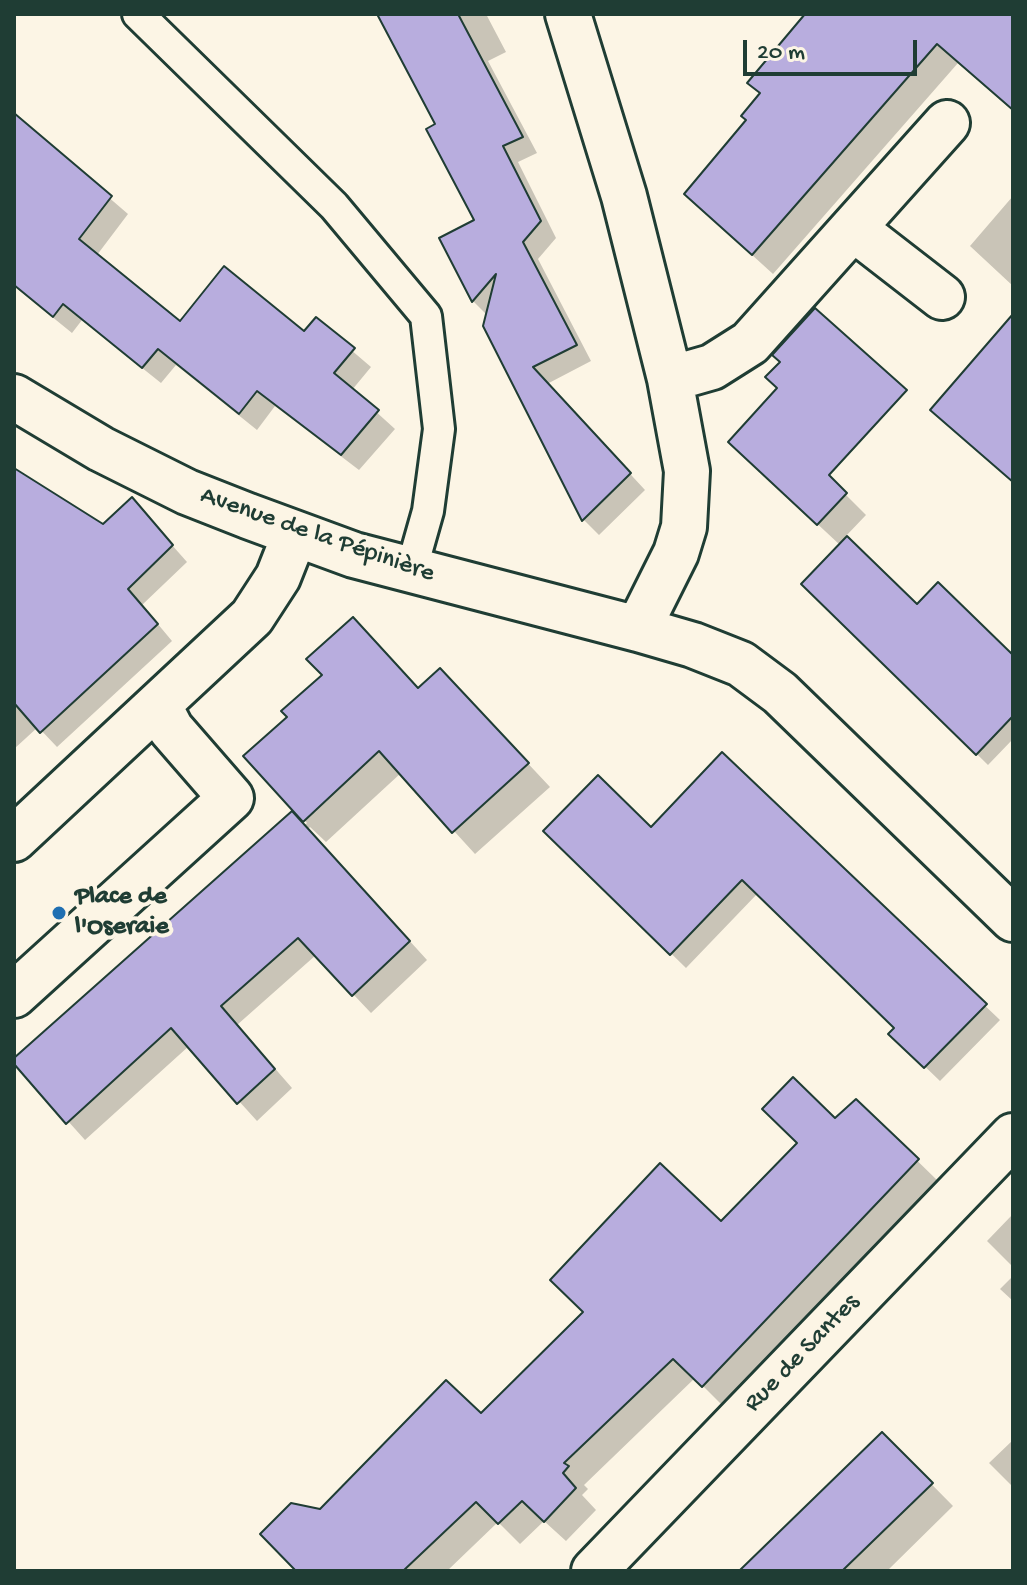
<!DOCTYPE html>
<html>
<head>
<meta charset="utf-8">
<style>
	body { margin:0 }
	#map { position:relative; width:1027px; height:1585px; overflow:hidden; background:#fcf5e5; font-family:"Gochi Hand",sans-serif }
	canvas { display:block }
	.frame { position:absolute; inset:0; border:16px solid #1f3d34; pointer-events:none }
	.scale { position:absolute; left:743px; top:40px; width:174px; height:36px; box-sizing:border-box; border:4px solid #1f3d34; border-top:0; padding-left:10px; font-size:24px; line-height:28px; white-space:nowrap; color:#1f3d34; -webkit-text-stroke:6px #fcf5e5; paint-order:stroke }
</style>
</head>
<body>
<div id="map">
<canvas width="1027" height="1585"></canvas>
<div class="frame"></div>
<div class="scale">20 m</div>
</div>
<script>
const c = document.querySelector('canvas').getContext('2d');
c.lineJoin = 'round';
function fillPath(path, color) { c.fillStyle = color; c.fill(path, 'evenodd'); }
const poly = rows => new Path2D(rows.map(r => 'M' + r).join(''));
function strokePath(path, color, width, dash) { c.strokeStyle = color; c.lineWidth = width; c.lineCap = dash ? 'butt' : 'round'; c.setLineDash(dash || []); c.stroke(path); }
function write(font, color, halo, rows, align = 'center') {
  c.font = font + ' "Gochi Hand",sans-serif'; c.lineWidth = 8; c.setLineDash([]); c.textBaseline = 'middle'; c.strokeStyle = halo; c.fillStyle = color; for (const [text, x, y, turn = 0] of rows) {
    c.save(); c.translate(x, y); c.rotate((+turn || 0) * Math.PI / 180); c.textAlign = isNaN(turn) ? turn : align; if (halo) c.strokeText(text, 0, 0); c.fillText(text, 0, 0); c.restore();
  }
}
fillPath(poly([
	[379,14,486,14,506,52,488,61,537,153,518,162,556,238,538,259,591,361,547,384,645,490,599,535,584,520,486,325,488,316,473,301,442,239,476,221,438,125],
	[831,14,1013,14,1013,111,958,63,773,274,707,214,749,120,743,115],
	[14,116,128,214,97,255,180,323,305,334,316,320,371,367,352,390,395,429,359,470,275,406,257,430,176,365,161,383,82,320,72,333,14,286],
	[1013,196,1013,286,970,246],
	[815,311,822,471,866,515,845,537,917,607,1013,658,1013,739,988,765,804,584,840,545,751,462,779,388,782,362],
	[1013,317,1013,483,933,410],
	[14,470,104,527,132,500,187,562,142,605,172,641,57,747,38,727,14,749],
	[419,689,462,693,550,787,475,854,401,773,326,842,310,827,308,829,427,960,371,1013,316,955,237,1025,292,1088,257,1121,189,1046,85,1140,14,1061,307,823,246,756],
	[722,755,1000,1020,940,1081,891,1034,896,1028,758,893,686,968,546,831,651,830],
	[856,1101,939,1182,724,1407,695,1378,584,1485,588,1489,582,1495,596,1510,566,1541,544,1521,520,1544,498,1522,447,1571,295,1571,321,1511,481,1416,721,1223],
	[1013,1214,1013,1267,987,1241],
	[1013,1276,1013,1301,1000,1289],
	[882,1434,953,1506,887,1571,742,1571],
	[1013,1440,1013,1487,989,1463]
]), '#0003');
const building = poly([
	[377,14,458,14,523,137,503,146,541,221,523,242,577,345,533,367,631,473,582,521,483,326,496,274,472,302,439,238,474,220,426,129,435,124,377,14],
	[805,14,1013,14,1013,110,937,44,752,255,684,194,746,120,741,116,760,93,747,83,805,14],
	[14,113,112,196,79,239,180,321,224,266,304,331,316,317,355,348,334,373,379,410,341,455,257,391,239,414,158,349,142,368,63,304,53,317,14,285,14,113],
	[815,308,907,390,829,475,847,493,817,525,728,442,777,388,765,377,780,362,772,355,815,308],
	[1013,314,1013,482,930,410,1013,314],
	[14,468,103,524,132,497,173,545,128,589,158,624,40,733,14,703,14,468],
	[847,536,917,604,938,582,1013,655,1013,716,976,755,801,584,847,536],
	[353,617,418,688,440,668,529,763,452,833,379,751,303,822,243,756,287,717,281,711,322,675,306,659,353,617],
	[722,752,987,1004,924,1068,888,1034,894,1028,742,880,670,955,543,831,598,775,651,827,722,752],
	[292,811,410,941,352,996,298,938,221,1006,275,1069,237,1104,171,1028,66,1124,14,1064,14,1058,292,811],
	[793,1077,835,1118,856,1099,919,1159,702,1387,673,1359,564,1463,569,1466,563,1473,576,1488,544,1522,522,1501,498,1524,476,1502,403,1571,296,1571,260,1534,291,1503,320,1509,446,1380,481,1413,583,1312,550,1280,660,1163,721,1221,797,1143,762,1109,793,1077],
	[882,1432,933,1483,842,1571,739,1571,882,1432]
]);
fillPath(building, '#b8adde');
strokePath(building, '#1f3d34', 2);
const service = poly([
	[138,14,334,206,426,316,439,429,428,511,411,571]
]);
const minor = poly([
	[568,14,624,196,670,379,687,471,684,527,676,553,638,629],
	[853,228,942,297],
	[670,379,712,367,750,343,947,123],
	[14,397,101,449,187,492,248,516,354,555,638,629,693,645,741,664,780,693,1013,919],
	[14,839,252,617,278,577,295,534],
	[14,995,231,798,171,729,159,706]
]);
const tertiary = poly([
	[594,1571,1013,1136]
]);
strokePath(service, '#1f3d34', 36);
strokePath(minor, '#1f3d34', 50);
strokePath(tertiary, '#1f3d34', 50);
strokePath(service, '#fcf5e5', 30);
strokePath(minor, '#fcf5e5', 44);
strokePath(tertiary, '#fcf5e5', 44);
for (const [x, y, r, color] of [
	[59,913,8,"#1f6fb2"]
]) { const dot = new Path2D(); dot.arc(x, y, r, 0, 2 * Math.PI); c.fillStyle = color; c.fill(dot); strokePath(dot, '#fcf5e5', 3); }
write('26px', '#1f3d34', '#fcf5e5', [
	["Avenue de la Pépinière",317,536,19],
	["Rue de Santes",803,1354,-46]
]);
write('bold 26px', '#1f3d34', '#fcf5e5', [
	["Place de",75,898],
	["l'Oseraie",75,928]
], 'left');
</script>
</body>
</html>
